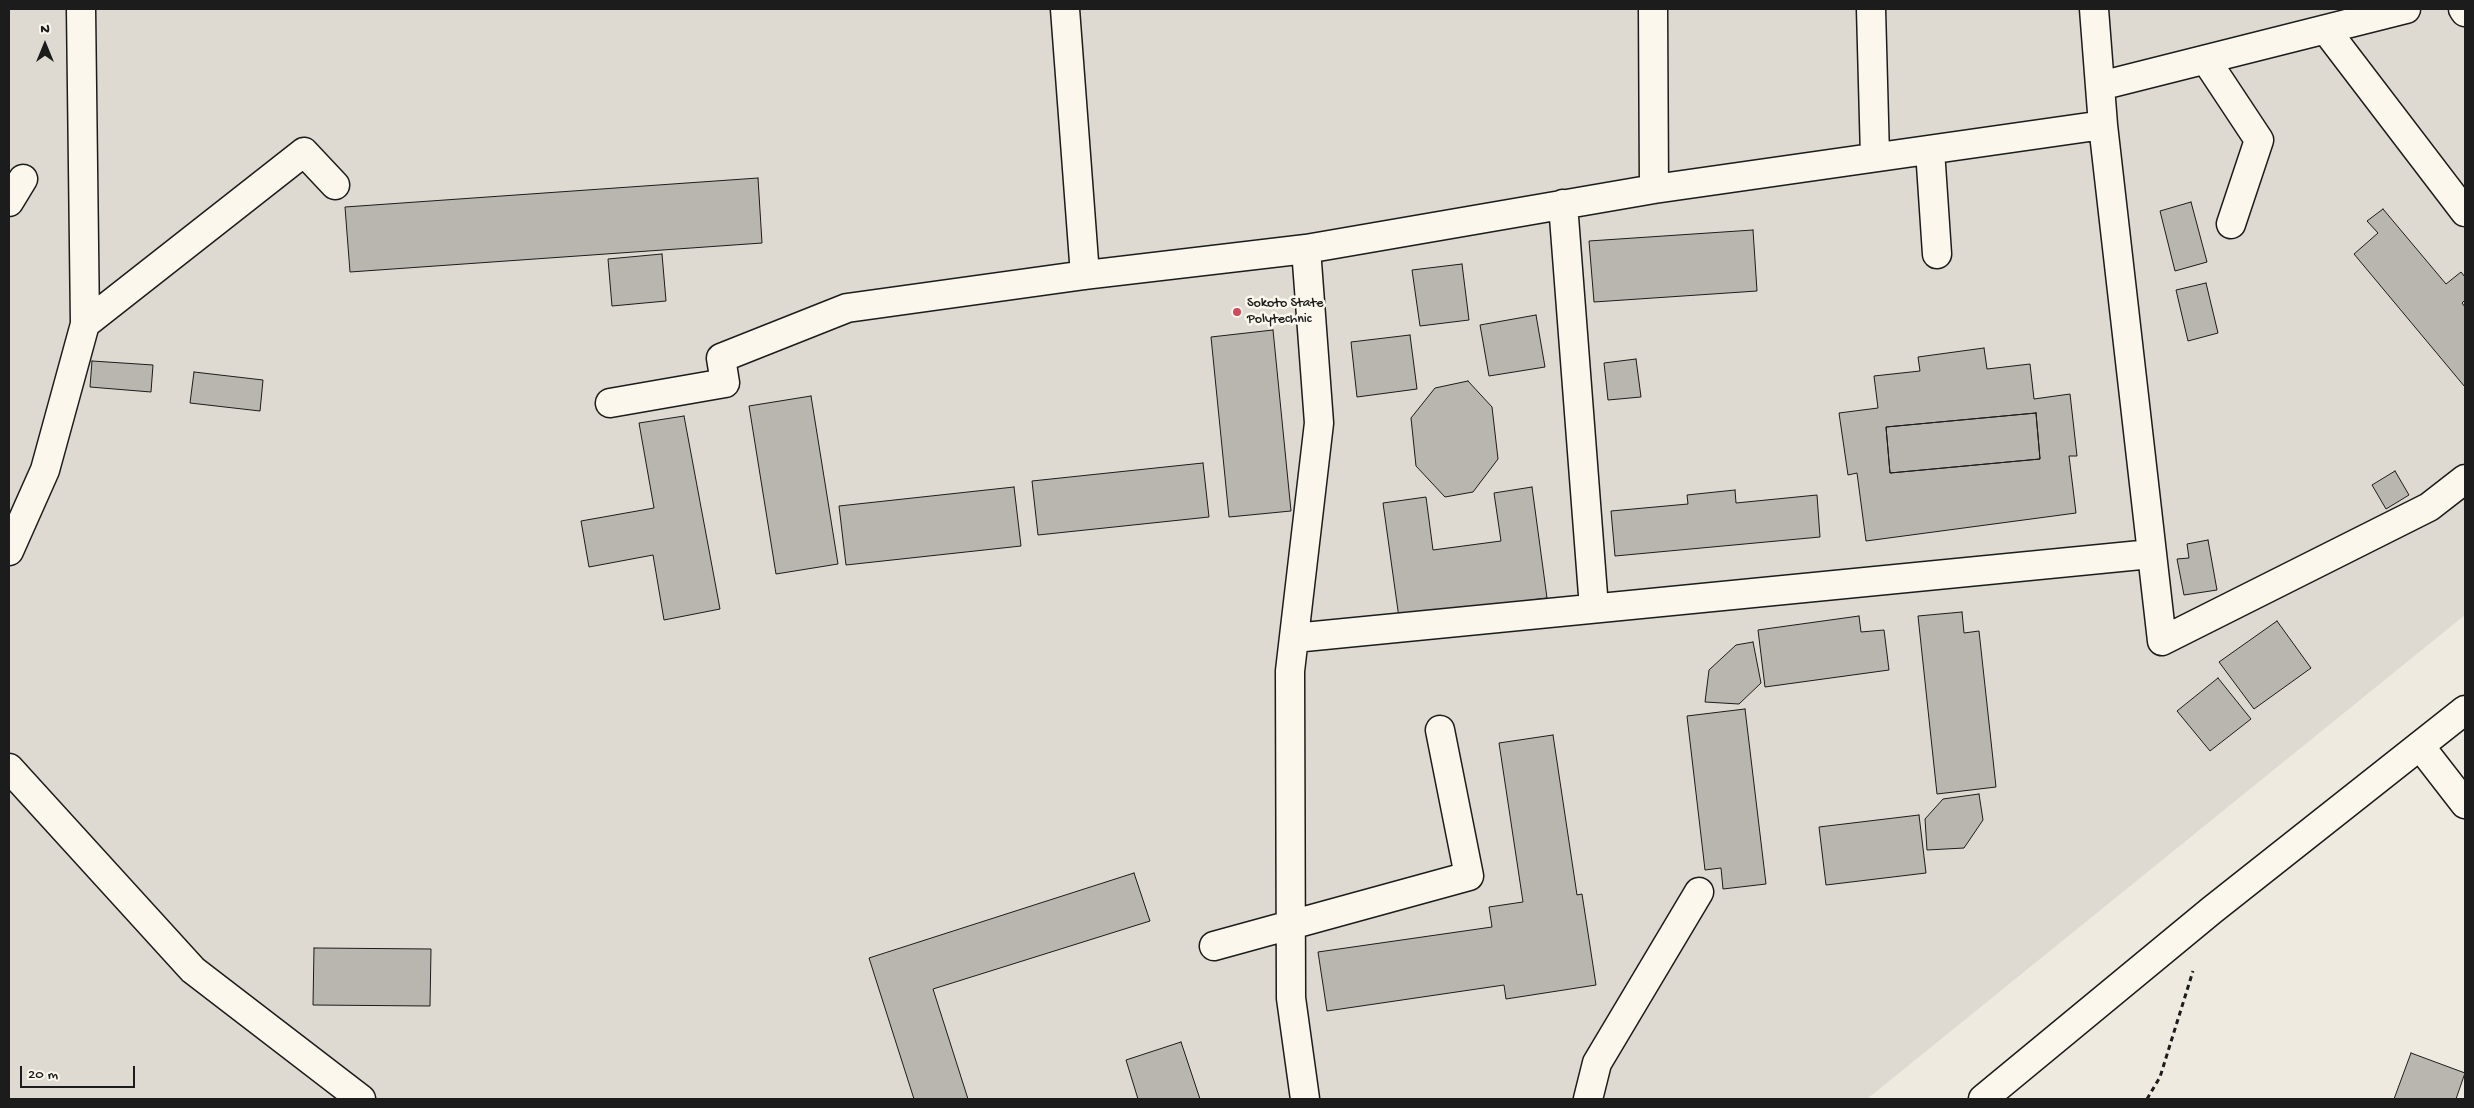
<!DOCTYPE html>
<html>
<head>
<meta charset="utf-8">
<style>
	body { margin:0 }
	#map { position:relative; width:2474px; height:1108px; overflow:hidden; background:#eeeadf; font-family:"Gochi Hand",sans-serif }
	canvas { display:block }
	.frame { position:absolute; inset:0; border:10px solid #1c1c1c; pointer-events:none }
	.north { position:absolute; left:20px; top:20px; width:50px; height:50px; -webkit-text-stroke:4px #fbf7ec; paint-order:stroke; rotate:0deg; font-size:14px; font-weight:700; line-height:20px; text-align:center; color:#1c1c1c }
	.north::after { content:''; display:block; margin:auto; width:18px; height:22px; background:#1c1c1c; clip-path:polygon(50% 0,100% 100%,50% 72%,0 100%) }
	.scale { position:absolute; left:20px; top:1066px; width:115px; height:22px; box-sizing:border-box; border:2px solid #1c1c1c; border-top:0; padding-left:6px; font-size:15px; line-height:18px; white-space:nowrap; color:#1c1c1c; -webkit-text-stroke:4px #fbf7ec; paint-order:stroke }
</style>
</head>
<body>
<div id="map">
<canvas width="2474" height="1108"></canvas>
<div class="frame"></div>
<div class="north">N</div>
<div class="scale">20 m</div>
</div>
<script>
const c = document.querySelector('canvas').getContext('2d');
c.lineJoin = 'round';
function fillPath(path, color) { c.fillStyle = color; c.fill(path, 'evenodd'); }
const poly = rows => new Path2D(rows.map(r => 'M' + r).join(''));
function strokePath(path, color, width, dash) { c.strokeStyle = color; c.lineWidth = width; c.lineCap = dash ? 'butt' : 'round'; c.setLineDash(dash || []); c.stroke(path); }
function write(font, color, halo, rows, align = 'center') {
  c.font = font + ' "Gochi Hand",sans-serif'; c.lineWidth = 5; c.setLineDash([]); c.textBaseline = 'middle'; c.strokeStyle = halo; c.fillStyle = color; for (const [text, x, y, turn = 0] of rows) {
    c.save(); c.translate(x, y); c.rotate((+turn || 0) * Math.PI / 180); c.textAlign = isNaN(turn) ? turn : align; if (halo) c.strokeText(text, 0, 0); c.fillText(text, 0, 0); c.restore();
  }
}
fillPath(poly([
	[9,9,2465,9,2465,615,1867,1099,9,1099]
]), '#dedad1');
const building = poly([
	[758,178,762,243,350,272,345,207,758,178],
	[2191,202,2207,262,2175,271,2160,211,2191,202],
	[2383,209,2446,284,2461,272,2465,277,2465,300,2462,303,2465,307,2465,387,2354,254,2378,233,2367,221,2383,209],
	[1753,230,1757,291,1594,302,1589,241,1753,230],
	[662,254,666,301,612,306,608,259,662,254],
	[1462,264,1469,320,1420,326,1412,270,1462,264],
	[2206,283,2218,333,2188,341,2176,290,2206,283],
	[1536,315,1545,367,1489,376,1480,325,1536,315],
	[1273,330,1291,511,1229,517,1211,337,1273,330],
	[1410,335,1417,389,1357,397,1351,342,1410,335],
	[1984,348,1987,369,2030,364,2034,399,2070,394,2077,456,2069,456,2076,513,1866,541,1857,473,1848,475,1839,413,1878,408,1874,376,1920,371,1918,357,1984,348],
	[2036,413,2040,459,1890,473,1886,427,2036,413],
	[1636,359,1641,397,1608,400,1604,363,1636,359],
	[92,361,153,365,151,392,90,387,92,361],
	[194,372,263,380,260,411,190,403,194,372],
	[1468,381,1492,407,1498,459,1473,492,1445,497,1416,466,1411,418,1435,388,1468,381],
	[811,396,838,564,776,574,749,406,811,396],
	[2036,413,2040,459,1890,473,1886,427,2036,413],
	[684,416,720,609,664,620,653,555,589,567,581,521,654,508,639,423,684,416],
	[1203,463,1209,517,1038,535,1032,481,1203,463],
	[2395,471,2409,495,2386,509,2372,485,2395,471],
	[1014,487,1021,546,846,565,839,506,1014,487],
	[1532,487,1547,598,1399,618,1383,503,1426,497,1433,550,1501,541,1494,493,1532,487],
	[1735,490,1736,503,1817,495,1820,537,1615,556,1611,511,1688,504,1687,495,1735,490],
	[2208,540,2217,590,2184,595,2177,559,2189,558,2187,544,2208,540],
	[1962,612,1964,633,1979,631,1996,787,1937,794,1918,616,1962,612],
	[1859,616,1861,632,1884,630,1889,670,1765,687,1758,630,1859,616],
	[2277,621,2311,668,2254,709,2219,662,2277,621],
	[1753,642,1761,683,1739,704,1705,702,1709,670,1736,645,1753,642],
	[2218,678,2251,719,2210,751,2177,711,2218,678],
	[1745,709,1766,884,1723,889,1721,868,1705,870,1687,716,1745,709],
	[1553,735,1577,895,1582,894,1596,985,1506,999,1504,985,1327,1011,1318,952,1492,927,1489,907,1523,902,1499,743,1553,735],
	[1979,794,1983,820,1964,848,1927,850,1925,819,1943,799,1979,794],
	[1919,815,1926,873,1826,885,1819,827,1919,815],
	[1134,873,1150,921,933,989,968,1099,914,1099,869,958,1134,873],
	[314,948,431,949,430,1006,313,1005,314,948],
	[1181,1042,1200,1099,1138,1099,1126,1060,1181,1042],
	[2411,1053,2465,1073,2456,1099,2394,1099,2411,1053]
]);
fillPath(building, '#b9b6af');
strokePath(building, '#1c1c1c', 1);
const street = poly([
	[1065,9,1085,275],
	[1653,9,1654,189],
	[1871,9,1875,157],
	[2094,9,2103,125,2162,641,2429,507,2465,479],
	[2463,9,2465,12],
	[2326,30,2465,212],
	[2206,60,2259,140,2231,224],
	[2100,86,2406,9],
	[1930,150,1937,254],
	[9,202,23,179],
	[1563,204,1594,608],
	[85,324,304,152,335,185],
	[610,403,725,383,721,358,847,308,1085,275,1306,249,1654,189,2103,125],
	[9,551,45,470,85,324,81,9],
	[1294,638,2151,554],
	[2420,746,2465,804],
	[9,768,193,970,361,1099],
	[1214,946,1469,876,1440,730],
	[1305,1099,1291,998,1290,671,1319,423,1306,249],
	[1588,1099,1597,1063,1699,892]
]);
const secondary = poly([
	[1983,1099,2212,910,2465,710]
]);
strokePath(street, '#1c1c1c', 31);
strokePath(secondary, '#1c1c1c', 31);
strokePath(poly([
	[2147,1099,2160,1077,2193,971]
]), '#1c1c1c', 3, [5, 4]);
strokePath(street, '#fbf7ec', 28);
strokePath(secondary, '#fbf7ec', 28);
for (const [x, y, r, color] of [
	[1237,312,5,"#d1495b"]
]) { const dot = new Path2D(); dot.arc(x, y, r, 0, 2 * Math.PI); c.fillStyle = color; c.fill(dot); strokePath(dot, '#fbf7ec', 2); }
write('14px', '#1c1c1c', '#fbf7ec', [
	["Sokoto State",1247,304],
	["Polytechnic",1247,320]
], 'left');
</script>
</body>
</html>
